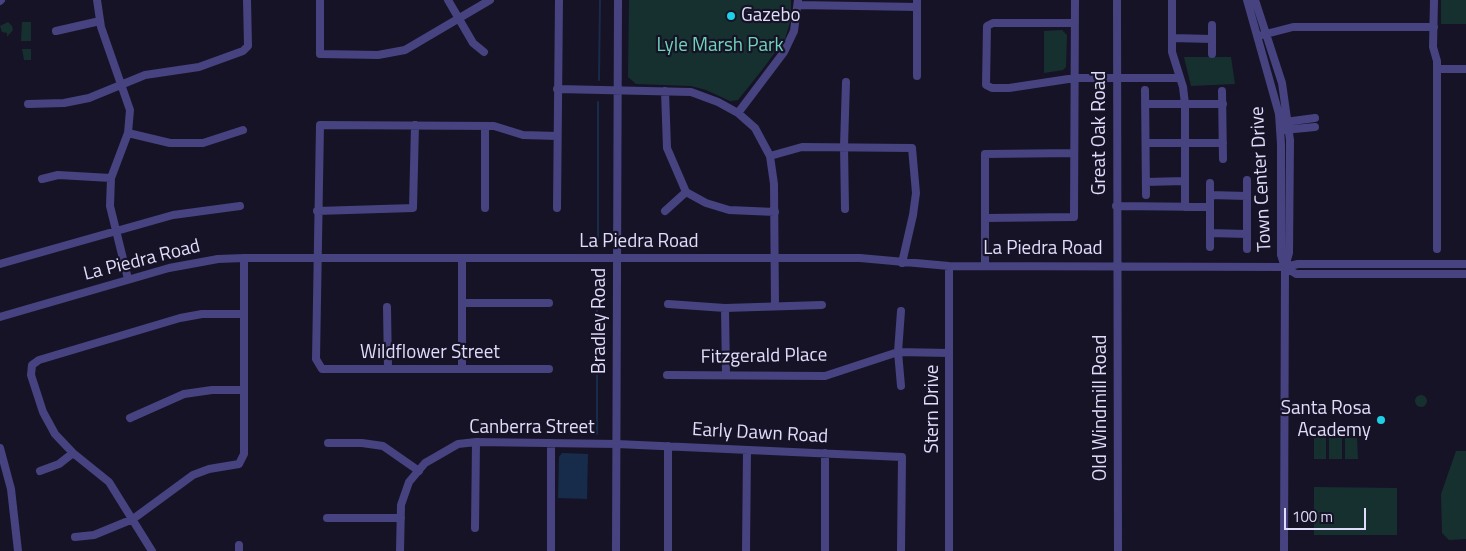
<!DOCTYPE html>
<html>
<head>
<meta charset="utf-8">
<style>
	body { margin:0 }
	#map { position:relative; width:1466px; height:551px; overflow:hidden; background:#161326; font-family:"Titillium Web",sans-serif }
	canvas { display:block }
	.scale { position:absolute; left:1284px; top:508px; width:82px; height:22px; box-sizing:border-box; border:2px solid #e0dcfb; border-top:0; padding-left:6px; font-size:15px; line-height:18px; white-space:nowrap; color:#e0dcfb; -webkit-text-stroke:4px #161326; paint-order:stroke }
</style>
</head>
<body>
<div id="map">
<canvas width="1466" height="551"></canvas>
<div class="scale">100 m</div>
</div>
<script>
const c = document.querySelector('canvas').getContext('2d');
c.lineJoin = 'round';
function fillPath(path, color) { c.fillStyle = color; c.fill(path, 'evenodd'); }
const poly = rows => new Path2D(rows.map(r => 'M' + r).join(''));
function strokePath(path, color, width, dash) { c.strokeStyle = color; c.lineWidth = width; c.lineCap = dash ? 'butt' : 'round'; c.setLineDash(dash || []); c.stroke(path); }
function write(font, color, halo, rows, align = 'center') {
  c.font = font + ' "Titillium Web",sans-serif'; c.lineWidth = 4.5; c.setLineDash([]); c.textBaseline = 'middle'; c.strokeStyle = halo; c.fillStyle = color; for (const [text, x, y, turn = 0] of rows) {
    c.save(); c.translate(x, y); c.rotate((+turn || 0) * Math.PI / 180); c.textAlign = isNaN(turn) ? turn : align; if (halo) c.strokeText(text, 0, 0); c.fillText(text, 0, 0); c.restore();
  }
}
fillPath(poly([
	[629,0,791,0,791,19,785,39,762,70,738,100,730,101,706,90,691,86,636,84,628,77],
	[1441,0,1466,0,1466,24,1441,24],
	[8,22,12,26,13,30,7,37,7,33,2,32,0,26],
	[22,22,31,22,31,41,21,41],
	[1062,30,1067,35,1066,67,1063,70,1044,73,1044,31],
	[22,49,31,49,31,60,24,60],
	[1184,57,1231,57,1235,84,1191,86],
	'1415 401a6 6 0 1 1 12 0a6 6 0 1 1-12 0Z',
	[1314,437,1326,437,1326,459,1314,459],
	[1329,437,1342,438,1342,459,1329,459],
	[1345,438,1357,438,1358,459,1345,459],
	[1456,451,1466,451,1466,539,1449,540,1442,533,1441,494],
	[1314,487,1397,488,1397,535,1314,535]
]), '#16302f');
fillPath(poly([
	[562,453,588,454,587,499,558,498,559,457]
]), '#172b4b');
strokePath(poly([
	[599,80,600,0],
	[598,244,598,102],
	[597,434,597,271]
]), '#172b4b', 2);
strokePath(poly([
	[97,0,101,27,130,110,128,133,111,178,110,206,128,279],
	[320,0,320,54,378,55,405,50,490,0],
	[448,0,473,43,484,52],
	[1117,0,1118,551],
	[1172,0,1172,52,1183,87,1185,104,1185,207],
	[1247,0,1279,114,1281,144,1281,255,1285,267],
	[1255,0,1282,83,1290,140,1289,253,1285,267,1284,551],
	[1434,0,1433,47,1437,61,1437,249],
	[0,1,1,0],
	[798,5,917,7],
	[1075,23,993,23,987,26,986,85,992,88,1009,88,1075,78,1180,78],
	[1212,25,1212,54],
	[56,31,100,21],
	[1262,35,1293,27,1434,27],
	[1172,38,1212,39],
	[1437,69,1466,69],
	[917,76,917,0],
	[557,89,691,92,718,102,738,113,755,128,770,156,774,184,775,306],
	[1145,90,1146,195],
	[665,91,667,148,686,192,706,203,729,210,775,212],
	[1222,91,1223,159],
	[28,104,64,103,89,98,145,75,199,67,243,51,248,46,247,0],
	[1145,104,1223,104],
	[738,113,784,52,794,31,798,0],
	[1285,122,1315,118],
	[1284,130,1315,127],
	[128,133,170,143,203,143,243,130],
	[1146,143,1223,143],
	[770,156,802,147,912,148,916,193,913,215,902,263],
	[42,179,58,175,111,178],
	[1247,180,1247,249],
	[1146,182,1184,181],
	[1210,195,1247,196],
	[1116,206,1210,207],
	[485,208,485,126],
	[557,208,559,0],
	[845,209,844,146,846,82],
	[317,211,413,208,415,125],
	[665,211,686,192],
	[985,218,1074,217,1075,0],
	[1210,233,1247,234],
	[1210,247,1210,183],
	[462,258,462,369],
	[0,264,173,215,240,206],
	[985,265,985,154,1074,153],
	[1285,267,1296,274,1466,274],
	[462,303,549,303],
	[668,304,725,308,822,305],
	[387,307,388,369],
	[725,308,726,375],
	[0,317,169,268,218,259,244,258,860,258,949,266,1285,267,1298,264,1466,264],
	[549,369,322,369,316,359,320,125,494,126,523,135,557,136],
	[667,375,825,376,898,352,949,353],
	[901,386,898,352,901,311],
	[130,418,184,394,212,390,243,390],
	[328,443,362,443,383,446,419,471],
	[551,443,551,551],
	[0,448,11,489,18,551],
	[825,453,825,551],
	[40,471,59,464,73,453],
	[327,518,401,518],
	[475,528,476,442],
	[75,537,94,535,133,519,193,475,209,469,239,464,244,454,244,258],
	[239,545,239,551],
	[152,551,109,482,73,453,55,434,43,412,31,375,32,365,39,360,180,318,202,314,244,314],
	[400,551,401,505,409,482,425,463,439,455,458,444,476,442,617,444,902,457,901,551],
	[616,551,618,0],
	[668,551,668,446],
	[746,551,747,450],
	[949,551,949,266]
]), '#464380', 8);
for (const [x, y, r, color] of [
	[731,16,5,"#1ed0e5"],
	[1381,420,5,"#1ed0e5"]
]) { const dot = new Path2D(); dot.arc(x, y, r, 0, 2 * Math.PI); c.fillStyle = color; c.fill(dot); strokePath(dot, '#161326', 2); }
write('19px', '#e0dcfb', '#161326', [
	["Gazebo",741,16],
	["Santa Rosa",1371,409,"right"],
	["Academy",1371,431,"right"]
], 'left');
write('19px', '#6fd4bb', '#161326', [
	["Lyle Marsh Park",720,46]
]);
write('19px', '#e0dcfb', '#161326', [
	["Great Oak Road",1100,133,-90],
	["Town Center Drive",1262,179,-93],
	["La Piedra Road",639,242],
	["La Piedra Road",1043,249],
	["La Piedra Road",142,261,-14],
	["Bradley Road",600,321,-90],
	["Wildflower Street",430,353],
	["Fitzgerald Place",764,357,-1],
	["Old Windmill Road",1101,408,-90],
	["Stern Drive",933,409,-90],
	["Canberra Street",532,428],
	["Early Dawn Road",760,434,3]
]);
</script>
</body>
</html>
